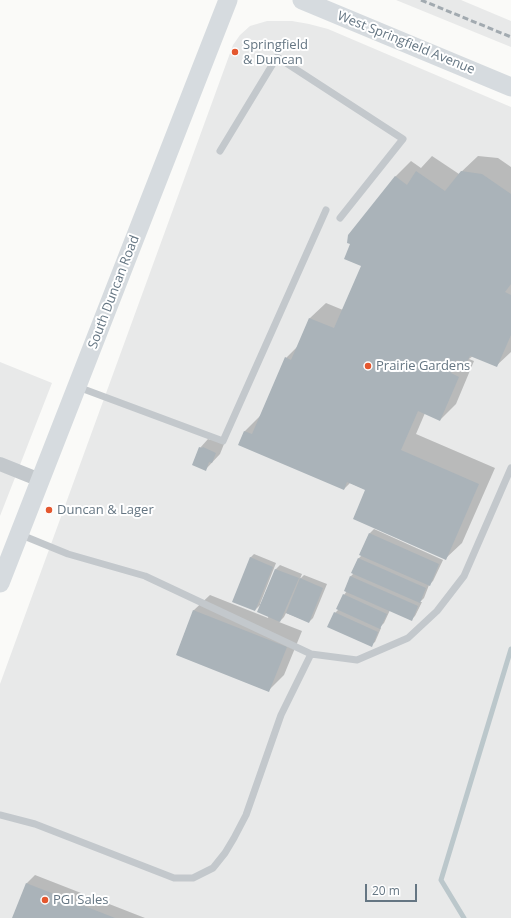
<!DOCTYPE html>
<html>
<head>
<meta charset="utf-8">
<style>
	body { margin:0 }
	#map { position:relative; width:511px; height:918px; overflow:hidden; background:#fafaf8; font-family:"Open Sans",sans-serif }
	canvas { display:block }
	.scale { position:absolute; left:365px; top:884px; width:52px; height:18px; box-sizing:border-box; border:2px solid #657683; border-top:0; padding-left:5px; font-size:12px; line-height:14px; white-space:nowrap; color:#657683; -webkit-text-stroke:3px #fff; paint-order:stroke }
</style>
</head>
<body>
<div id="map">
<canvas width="511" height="918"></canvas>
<div class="scale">20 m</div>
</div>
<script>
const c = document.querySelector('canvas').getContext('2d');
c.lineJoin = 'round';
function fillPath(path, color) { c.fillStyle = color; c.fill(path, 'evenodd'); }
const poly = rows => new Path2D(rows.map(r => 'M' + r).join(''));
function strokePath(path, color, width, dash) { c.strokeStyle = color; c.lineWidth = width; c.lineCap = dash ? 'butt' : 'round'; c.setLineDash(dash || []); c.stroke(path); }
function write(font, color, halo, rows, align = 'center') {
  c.font = font + ' "Open Sans",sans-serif'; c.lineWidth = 4; c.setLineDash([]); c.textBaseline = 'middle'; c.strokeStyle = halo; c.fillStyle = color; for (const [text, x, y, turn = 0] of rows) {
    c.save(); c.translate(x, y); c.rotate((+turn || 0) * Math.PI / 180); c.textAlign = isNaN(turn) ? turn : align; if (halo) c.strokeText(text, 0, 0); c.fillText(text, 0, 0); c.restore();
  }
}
fillPath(poly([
	[396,0,461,0,511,21,511,47],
	[267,21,292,21,309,24,328,29,511,107,511,918,0,918,0,684,233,45,240,35,250,26],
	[0,362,52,383,0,516]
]), '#e8e9e9');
fillPath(poly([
	[432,156,459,174,478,156,498,158,511,167,511,352,496,366,473,356,469,359,474,361,456,404,440,420,425,413,416,434,495,468,462,543,446,558,367,490,350,483,344,489,239,444,245,431,261,415,286,358,299,345,310,318,326,303,343,310,362,266,395,177,411,161,421,168],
	[208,439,211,440,212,439,224,444,220,454,206,469,200,448],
	[374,529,443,560,433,581,429,585,424,598,420,602,422,602,415,616,411,620,390,610,384,623,380,627,381,628,375,642,371,645,335,613,339,609,344,595,347,591,345,590,351,576,354,573,359,558,362,555,360,554,370,533],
	[254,554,276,563,260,604,261,604,255,610,250,558],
	[280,565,302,574,300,579,304,575,327,584,313,618,309,622,286,613,284,617,279,622,302,631,284,675,268,691,177,654,194,610,210,595,268,618,276,569],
	[35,875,145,918,13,918,27,883]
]), '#0003');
strokePath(poly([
	[464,918,441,880,511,649]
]), '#bbc7cb', 5);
fillPath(poly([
	[416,171,445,191,461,171,482,174,511,194,511,284,505,292,511,295,511,335,497,367,470,356,466,364,457,360,451,373,459,377,440,421,418,411,401,450,479,484,446,560,353,519,365,490,347,482,344,490,238,445,244,431,252,434,285,357,291,360,309,318,334,328,361,266,344,259,350,244,347,243,348,235,395,176,407,185],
	[199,447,202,448,203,447,216,453,212,463,209,462,206,471,192,465],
	[369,533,439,564,430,586,359,555],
	[250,557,273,567,255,611,232,602],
	[358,558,426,588,420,603,351,573],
	[275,569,299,578,280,622,257,612],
	[350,576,418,606,412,621,344,591],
	[300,578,323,588,309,623,286,613],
	[343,594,387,614,380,629,336,609],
	[193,610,287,647,269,692,176,655],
	[334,612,378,632,372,647,327,627],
	[26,883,115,918,12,918]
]), '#aab3b9');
strokePath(poly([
	[220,151,277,57,403,139,340,218],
	[78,387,223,441,326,210],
	[19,534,68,554,145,576,311,654,357,660,408,638,437,611,464,576,511,468],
	[0,815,35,824,174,878,193,878,213,868,225,853,234,838,246,815,281,715,311,654]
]), '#c3c8cc', 7);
strokePath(poly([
	[0,464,40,480]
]), '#c3c8cc', 14);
strokePath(poly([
	[302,0,511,87],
	[0,583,228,0]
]), '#d6dbdf', 19);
strokePath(poly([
	[421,0,511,37]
]), '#a2aab0', 3, [6, 3]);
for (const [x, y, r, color] of [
	[235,52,4,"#e4572e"],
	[368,366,4,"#e4572e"],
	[49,510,4,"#e4572e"],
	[45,900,4,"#e4572e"]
]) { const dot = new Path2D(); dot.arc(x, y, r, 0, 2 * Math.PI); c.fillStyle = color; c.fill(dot); strokePath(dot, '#fff', 1.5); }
write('13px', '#657683', '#fff', [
	["West Springfield Avenue",406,43,22],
	["South Duncan Road",114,292,-69]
]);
write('13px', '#657683', '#fff', [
	["Springfield",243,45],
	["& Duncan",243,60],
	["Prairie Gardens",376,366],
	["Duncan & Lager",57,510],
	["PGI Sales",53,900]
], 'left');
</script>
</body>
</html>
